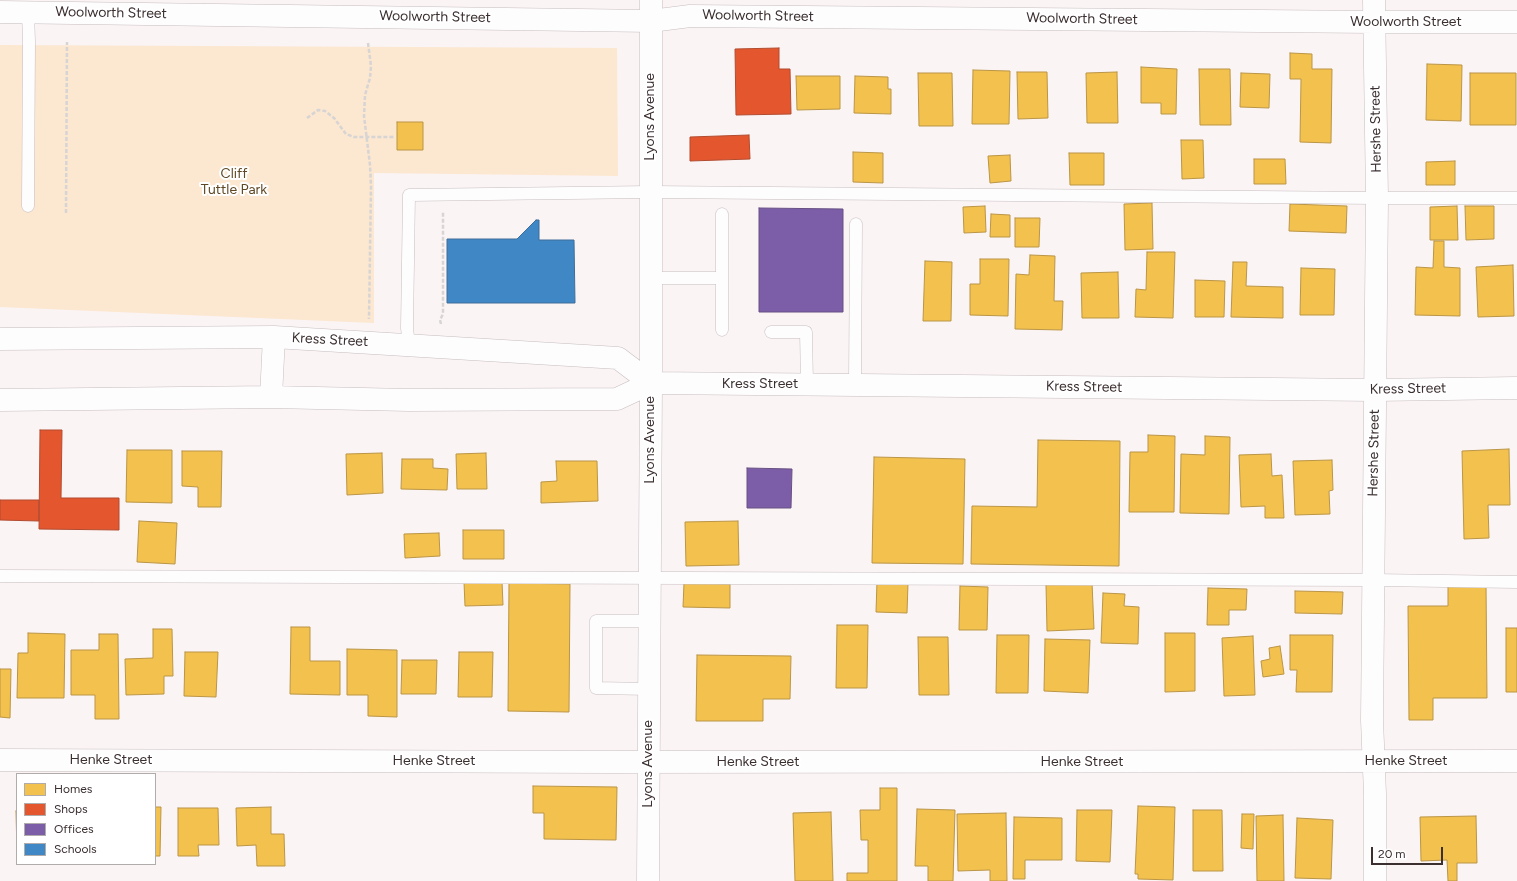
<!DOCTYPE html>
<html>
<head>
<meta charset="utf-8">
<style>
  body { margin:0 }
  #map { position:relative; width:1517px; height:881px; overflow:hidden; background:#fbf4f5; font-family:Figtree,sans-serif }
  canvas { display:block }
  .legend { position:absolute; left:16px; top:773px; width:140px; height:92px; box-sizing:border-box; background:#fff; border:1px solid #b1acac; margin:0; padding:5px 7px; list-style:none; font-size:12px; color:#3b2f30 }
  .legend li { display:flex; align-items:center; gap:8px; height:20px }
  .legend b { width:20px; border:1px solid #b1acac }
  .scale { position:absolute; left:1371px; top:847px; width:72px; height:18px; box-sizing:border-box; border:2px solid #3b2f30; border-top:0; padding-left:5px; font-size:12px; line-height:14px; white-space:nowrap; color:#3b2f30; -webkit-text-stroke:3px #fff; paint-order:stroke }
</style>
</head>
<body>
<div id="map">
<canvas width="1517" height="881"></canvas>
<ul class="legend">
<li><b style="height:11px;background:#f2c14e"></b>Homes</li>
<li><b style="height:11px;background:#e4572e"></b>Shops</li>
<li><b style="height:11px;background:#7b5ea7"></b>Offices</li>
<li><b style="height:11px;background:#3f88c5"></b>Schools</li>
</ul>
<div class="scale">20 m</div>
</div>
<script>
const c = document.querySelector('canvas').getContext('2d');
c.lineJoin = 'round';
function paint(path, color) { c.fillStyle = color; c.fill(path, 'evenodd'); }
const shape = rows => new Path2D(rows.map(r => 'M' + r).join(''));
function trace(path, color, width, dash) { c.strokeStyle = color; c.lineWidth = width; c.lineCap = dash ? 'butt' : 'round'; c.setLineDash(dash || []); c.stroke(path); }
function drawText(font, color, halo, rows, align = 'center') {
  c.font = font + ' Figtree,sans-serif'; c.lineWidth = 4; c.setLineDash([]); c.textBaseline = 'middle'; c.strokeStyle = halo; c.fillStyle = color; for (const [text, x, y, turn = 0] of rows) {
    c.save(); c.translate(x, y); c.rotate((+turn || 0) * Math.PI / 180); c.textAlign = isNaN(turn) ? turn : align; if (halo) c.strokeText(text, 0, 0); c.fillText(text, 0, 0); c.restore();
  }
}
paint(shape([
  [0,45,617,48,618,176,374,173,374,323,0,307]
]), '#fce7d0');
const homes = shape([
  [1290,53,1312,54,1312,69,1332,69,1331,143,1300,142,1301,79,1290,79,1290,53],
  [1427,64,1462,65,1461,121,1426,120,1427,64],
  [1141,67,1177,69,1176,114,1161,114,1161,103,1141,103,1141,67],
  [1199,69,1230,69,1231,125,1200,125,1199,69],
  [973,70,1010,71,1009,124,972,124,973,70],
  [1017,72,1047,72,1048,118,1018,119,1017,72],
  [1117,72,1118,123,1087,123,1086,73,1117,72],
  [918,73,952,73,953,126,919,126,918,73],
  [1241,73,1270,74,1269,108,1240,107,1241,73],
  [1470,73,1516,73,1516,125,1470,125,1470,73],
  [796,76,840,76,840,109,797,110,796,76],
  [855,76,888,77,888,89,891,89,891,114,854,113,855,76],
  [397,122,423,122,423,150,397,150,397,122],
  [1181,140,1203,140,1204,178,1182,179,1181,140],
  [853,152,883,153,883,183,853,182,853,152],
  [1069,153,1104,153,1104,185,1070,185,1069,153],
  [1010,155,1011,181,990,183,988,156,1010,155],
  [1254,159,1285,159,1286,184,1254,184,1254,159],
  [1455,161,1455,185,1426,185,1426,162,1455,161],
  [1152,203,1153,249,1125,250,1124,204,1152,203],
  [1290,204,1347,206,1346,233,1289,231,1290,204],
  [985,206,986,232,964,233,963,207,985,206],
  [1457,206,1458,240,1430,240,1430,207,1457,206],
  [1465,206,1494,206,1494,239,1466,240,1465,206],
  [991,214,1010,215,1010,237,990,237,991,214],
  [1015,218,1040,218,1039,247,1015,247,1015,218],
  [1434,241,1444,241,1444,267,1460,268,1460,316,1415,315,1416,267,1433,268,1434,241],
  [1147,252,1175,252,1173,318,1135,317,1136,289,1146,290,1147,252],
  [1030,255,1055,256,1054,301,1063,301,1062,330,1015,329,1016,274,1029,275,1030,255],
  [980,259,1009,259,1008,316,970,315,970,284,980,284,980,259],
  [925,261,952,262,951,321,923,321,925,261],
  [1233,262,1247,262,1246,286,1283,287,1283,318,1231,317,1233,262],
  [1513,265,1514,316,1478,317,1476,267,1513,265],
  [1301,268,1335,269,1334,315,1300,315,1301,268],
  [1118,272,1119,318,1082,318,1081,273,1118,272],
  [1195,280,1225,281,1224,317,1195,317,1195,280],
  [1148,435,1175,436,1174,512,1129,512,1130,452,1148,452,1148,435],
  [1205,436,1230,437,1229,514,1180,513,1181,454,1205,455,1205,436],
  [1038,440,1120,441,1119,566,971,564,972,506,1037,507,1038,440],
  [1509,449,1510,505,1488,505,1489,538,1464,539,1462,451,1509,449],
  [127,450,172,450,172,503,126,502,127,450],
  [182,451,222,451,221,507,198,507,198,487,182,486,182,451],
  [382,453,383,493,347,495,346,454,382,453],
  [486,453,487,489,457,489,456,454,486,453],
  [1271,454,1272,476,1282,475,1284,518,1265,518,1265,506,1241,507,1239,455,1271,454],
  [874,457,965,459,963,564,872,563,874,457],
  [402,459,433,459,433,468,448,469,447,490,401,489,402,459],
  [1332,460,1333,490,1329,491,1330,514,1295,515,1293,461,1332,460],
  [556,461,597,461,598,501,541,503,541,482,557,481,556,461],
  [139,521,177,523,175,564,137,562,139,521],
  [738,521,739,565,686,566,685,522,738,521],
  [463,530,504,530,504,559,463,559,463,530],
  [439,533,440,556,405,558,404,534,439,533],
  [502,581,503,605,465,606,464,582,502,581],
  [877,582,908,583,907,613,876,612,877,582],
  [1092,582,1094,629,1047,631,1046,584,1092,582],
  [509,583,570,584,569,712,508,711,509,583],
  [684,583,730,584,730,608,683,607,684,583],
  [1448,583,1486,583,1487,698,1433,698,1433,720,1409,720,1408,606,1448,606,1448,583],
  [960,586,988,587,987,630,959,630,960,586],
  [1208,588,1247,589,1246,610,1229,610,1229,625,1207,625,1208,588],
  [1295,591,1343,592,1342,614,1295,613,1295,591],
  [1103,593,1125,594,1124,606,1139,607,1138,644,1101,643,1103,593],
  [837,625,868,625,867,688,836,688,837,625],
  [291,627,310,627,310,661,340,661,340,695,290,694,291,627],
  [1506,628,1517,628,1517,692,1506,692,1506,628],
  [153,629,172,629,173,676,164,676,164,694,126,695,125,659,153,658,153,629],
  [28,633,65,634,64,698,17,698,18,653,28,653,28,633],
  [1165,633,1195,633,1195,691,1165,692,1165,633],
  [99,634,118,634,119,719,95,719,95,695,71,695,71,650,99,650,99,634],
  [997,635,1029,635,1028,693,996,693,997,635],
  [1290,635,1333,635,1332,692,1296,692,1297,670,1290,670,1290,635],
  [1253,636,1255,695,1224,696,1222,638,1253,636],
  [918,637,948,637,949,695,919,695,918,637],
  [1045,639,1090,640,1088,693,1044,691,1045,639],
  [1280,646,1284,674,1263,677,1261,661,1270,659,1269,648,1280,646],
  [347,649,397,650,397,717,368,716,368,695,347,695,347,649],
  [185,652,218,652,216,697,184,696,185,652],
  [459,652,493,652,492,697,458,697,459,652],
  [697,655,791,656,790,699,763,699,763,721,696,721,697,655],
  [402,660,437,660,436,694,401,694,402,660],
  [0,669,11,669,10,718,0,717,0,669],
  [533,786,617,787,616,840,544,839,544,813,533,813,533,786],
  [880,788,897,788,897,881,847,881,847,873,868,873,868,840,861,840,860,810,880,810,880,788],
  [1138,806,1175,807,1173,880,1138,879,1138,874,1135,874,1138,806],
  [155,807,161,807,160,856,155,856,155,807],
  [271,807,271,834,284,834,285,866,257,866,256,845,237,846,236,808,271,807],
  [178,808,218,808,219,845,198,845,199,856,178,856,178,808],
  [917,809,955,810,953,881,928,881,928,866,915,866,917,809],
  [1077,810,1112,810,1110,862,1076,861,1077,810],
  [1193,810,1222,810,1223,871,1193,871,1193,810],
  [16,811,17,811,17,854,16,811],
  [831,812,833,881,795,881,793,813,831,812],
  [1006,813,1007,881,990,881,990,870,958,871,957,814,1006,813],
  [1242,814,1254,814,1253,849,1241,848,1242,814],
  [1283,815,1284,881,1257,881,1256,816,1283,815],
  [1476,816,1477,863,1457,863,1457,881,1448,881,1447,860,1421,861,1420,817,1476,816],
  [1014,817,1062,818,1062,860,1025,860,1025,879,1013,879,1014,817],
  [1297,818,1333,820,1331,879,1295,878,1297,818]
]);
paint(homes, '#f2c14e');
trace(homes, '#bb9545', 1);
const shops = shape([
  [779,48,779,69,790,69,791,114,736,115,735,49,779,48],
  [749,135,750,159,690,161,690,137,749,135],
  [40,430,62,430,61,498,119,498,119,530,39,529,40,430],
  [0,500,39,500,39,521,0,520,0,500]
]);
paint(shops, '#e4572e');
trace(shops, '#b14b2f', 1);
const offices = shape([
  [759,208,843,209,843,312,759,312,759,208],
  [747,468,792,469,791,508,747,508,747,468]
]);
paint(offices, '#7b5ea7');
trace(offices, '#685083', 1);
const schools = shape([
  [536,220,539,220,539,240,574,240,575,303,447,303,447,239,517,239,536,220]
]);
paint(schools, '#3f88c5');
trace(schools, '#3e6d98', 1);
const lane = shape([
  [28,12,29,42,28,206],
  [650,278,722,278],
  [722,330,722,214],
  [771,332,806,332,807,384],
  [409,345,407,328,409,195,650,192,1377,198,1517,198],
  [855,385,856,224],
  [0,576,1373,580,1517,582],
  [649,621,596,621,596,688,649,689]
]);
const street = shape([
  [1374,0,1377,198,1372,720,1375,794,1375,881],
  [0,12,651,21,690,16,1374,22,1517,22],
  [0,760,610,762,1517,761]
]);
const secondary = shape([
  [0,339,274,337,618,358,651,383],
  [271,397,274,337],
  [0,400,271,397,409,400,617,399,651,383,1375,390,1517,388],
  [648,881,651,383,651,0]
]);
trace(lane, '#c6bdbe', 13);
trace(street, '#c6bdbe', 23);
trace(secondary, '#c6bdbe', 23);
trace(shape([
  [368,43,371,66,370,78,365,95,364,116,370,165,371,186,369,319],
  [307,118,318,110,325,111,334,118,346,134,354,137,395,137],
  [66,213,67,42],
  [441,324,440,320,443,314,443,212]
]), '#d7d4d4', 2.5, [4, 2]);
trace(lane, '#fefdfe', 12);
trace(street, '#fefdfe', 22);
trace(secondary, '#fefdfe', 22);
drawText('14px', '#3b2f30', '#fff', [
  ["Woolworth Street",111,13,1],
  ["Woolworth Street",758,16,1],
  ["Woolworth Street",435,17,1],
  ["Woolworth Street",1082,19,1],
  ["Woolworth Street",1406,22],
  ["Lyons Avenue",650,117,-90],
  ["Hershe Street",1376,129,-91],
  ["Kress Street",330,340,3],
  ["Kress Street",760,384],
  ["Kress Street",1084,387,1],
  ["Kress Street",1408,389,-1],
  ["Lyons Avenue",650,440,-90],
  ["Hershe Street",1374,453,-89],
  ["Henke Street",111,760],
  ["Henke Street",434,761],
  ["Henke Street",1406,761],
  ["Henke Street",758,762],
  ["Henke Street",1082,762],
  ["Lyons Avenue",648,764,-90]
]);
drawText('14px', '#5f4824', '#fff', [
  ["Cliff",234,174],
  ["Tuttle Park",234,190]
]);
</script>
</body>
</html>
